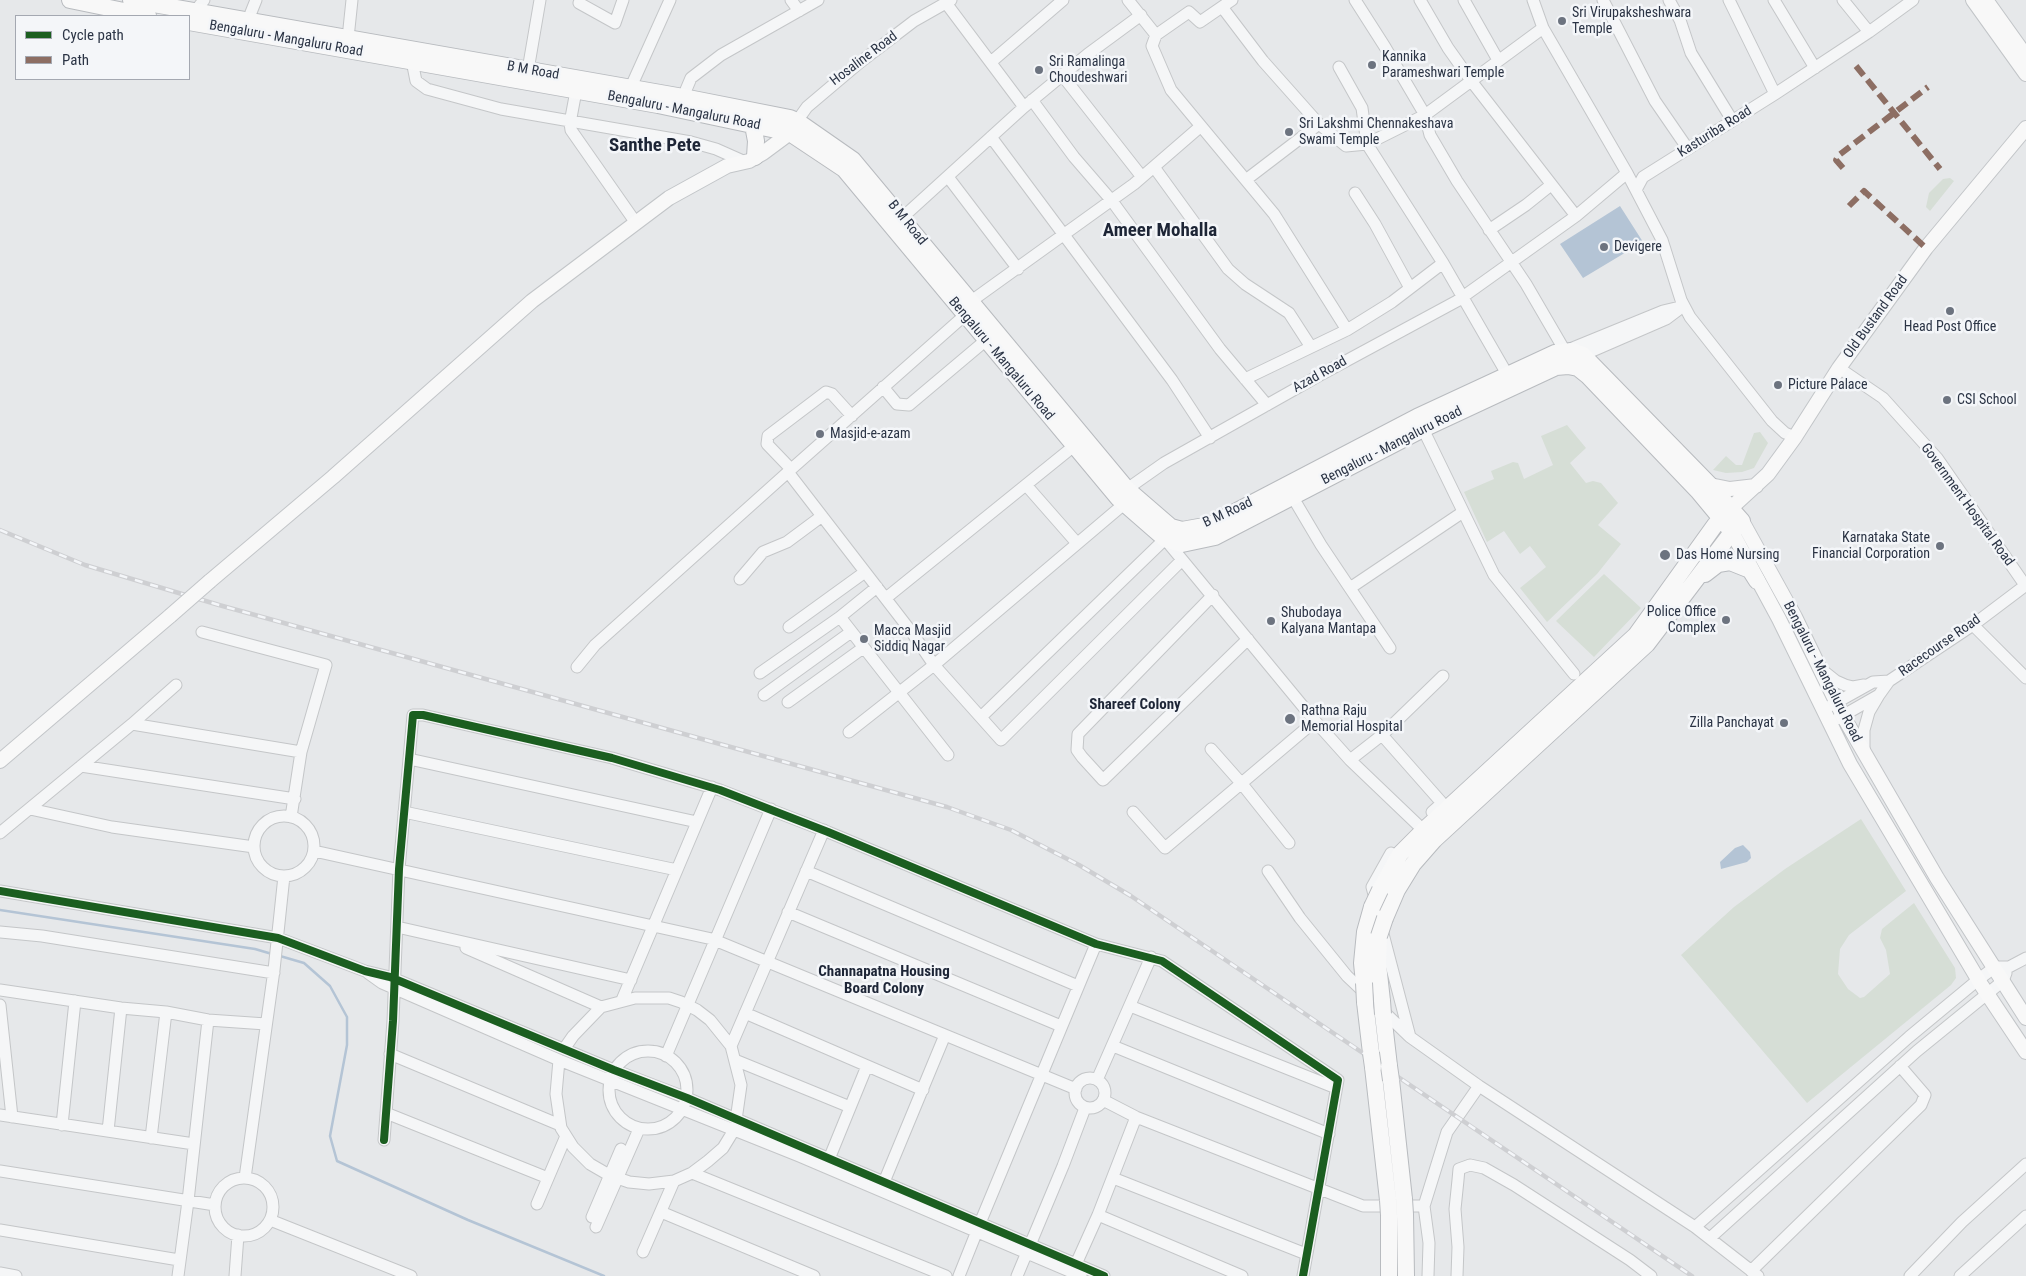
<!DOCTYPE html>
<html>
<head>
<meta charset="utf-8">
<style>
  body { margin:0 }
  #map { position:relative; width:2026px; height:1276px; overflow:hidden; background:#e6e8ea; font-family:"Roboto Condensed",sans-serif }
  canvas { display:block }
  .legend { position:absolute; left:15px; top:15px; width:175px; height:65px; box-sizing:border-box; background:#f4f6f9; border:1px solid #a4a8b1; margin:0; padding:6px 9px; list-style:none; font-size:15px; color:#2b3445 }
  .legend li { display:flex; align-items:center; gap:10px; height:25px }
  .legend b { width:25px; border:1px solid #a4a8b1 }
</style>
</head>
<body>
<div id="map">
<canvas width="2026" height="1276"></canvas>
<ul class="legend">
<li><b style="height:6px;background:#1b5e20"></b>Cycle path</li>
<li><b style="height:6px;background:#8d6e63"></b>Path</li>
</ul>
</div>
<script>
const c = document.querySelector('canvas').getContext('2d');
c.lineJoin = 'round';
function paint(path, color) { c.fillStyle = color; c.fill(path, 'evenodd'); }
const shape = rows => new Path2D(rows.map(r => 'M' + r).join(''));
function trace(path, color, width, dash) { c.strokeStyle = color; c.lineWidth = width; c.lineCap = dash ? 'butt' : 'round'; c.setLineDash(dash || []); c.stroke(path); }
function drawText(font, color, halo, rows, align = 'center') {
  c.font = font + ' "Roboto Condensed",sans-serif'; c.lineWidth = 5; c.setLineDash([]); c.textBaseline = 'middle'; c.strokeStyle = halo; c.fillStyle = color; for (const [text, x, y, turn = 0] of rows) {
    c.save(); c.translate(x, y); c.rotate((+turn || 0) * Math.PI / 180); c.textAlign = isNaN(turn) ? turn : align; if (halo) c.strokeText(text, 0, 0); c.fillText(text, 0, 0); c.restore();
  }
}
paint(shape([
  [1950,178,1954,181,1930,211,1926,207,1929,193,1943,179],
  [1567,425,1586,448,1570,463,1586,483,1593,481,1601,483,1618,503,1598,525,1621,544,1597,574,1547,622,1520,588,1546,567,1530,546,1520,554,1504,531,1487,542,1464,492,1494,479,1491,471,1513,462,1518,463,1524,479,1553,465,1541,436],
  [1760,432,1768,443,1754,468,1742,472,1726,473,1713,470,1726,456,1736,465,1742,465,1754,433],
  [1604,574,1641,608,1594,657,1556,621],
  [1861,819,1906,891,1849,935,1840,949,1838,974,1848,989,1860,998,1864,997,1890,974,1886,950,1880,938,1882,929,1914,903,1955,968,1956,978,1951,985,1807,1103,1681,955,1734,907,1785,869]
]), '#d6ded6');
paint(shape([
  [1620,206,1643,242,1583,278,1560,244],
  [1743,845,1750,852,1751,858,1747,862,1721,869,1720,862,1735,848]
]), '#b4c4d5');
trace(shape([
  [0,910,255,949,272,954],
  [280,956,304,963,330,986,347,1017,347,1045,330,1136,337,1161,468,1220,604,1276]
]), '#b4c4d5', 2.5);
const minor = shape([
  [791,0,799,11],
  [1128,0,1156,35,1189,12,1200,22,1232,0],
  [1355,0,1385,47,1425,115,1430,135,1457,181,1526,284,1565,351,1663,311,1684,306],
  [1420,0,1448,48,1472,82,1576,216],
  [1464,0,1498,60],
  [1533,0,1543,28,1627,173,1662,240,1681,300,1690,317,1772,421,1785,433,1795,437],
  [1603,0,1655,101,1688,149],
  [1669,0,1680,20,1691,53,1732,120],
  [1729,0,1775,94],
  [1774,0,1815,68],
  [1843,0,1869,32],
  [579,3,615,23,623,0],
  [946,3,1024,107],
  [1222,7,1263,61,1319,124,1346,146,1367,144,1425,115,1543,28],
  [196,10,204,0],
  [248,20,256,0],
  [1156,35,1152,46,1171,90,1274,214,1347,330,1392,302,1443,263,1507,374],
  [348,38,352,0],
  [412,61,416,81,427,89,501,109,691,142,716,149,743,161],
  [991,62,1063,0],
  [1339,67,1362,108,1367,144,1443,263],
  [528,70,540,0],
  [1062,75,1142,177],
  [630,89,670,0],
  [576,91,570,123,571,130,636,223],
  [683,97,691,78,721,55,818,0],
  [1032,100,1074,157,1112,201,1220,349,1267,405],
  [797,121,807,107,859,63,914,21,951,0],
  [991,137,1172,380,1210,438],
  [1154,167,1228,269,1245,284,1289,313,1311,347],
  [948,177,1018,269],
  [1247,179,1319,124],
  [1636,190,1643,177,1775,94,1869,32,1913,0],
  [1355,193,1375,224,1410,288],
  [903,217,1024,107,1088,54,1141,15],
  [1489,230,1526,205,1551,185],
  [970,302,1134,184,1201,126],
  [964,316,788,472,913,634,934,665,1001,740,1182,560],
  [1583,355,1666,319,1678,310],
  [1839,368,1883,398,1937,458,2025,585],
  [1245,379,1347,330],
  [883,387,897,404,909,405,985,341],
  [1423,429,1494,575,1574,674],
  [791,469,767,444,768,436,826,392,832,394,852,416],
  [1026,485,1076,542],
  [1127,489,1164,463,1320,375,1457,301,1576,216,1627,173],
  [1292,496,1321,545,1390,648],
  [740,579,763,552,787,542,822,516],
  [1350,588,1463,512],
  [1213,595,1078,734,1077,750,1082,757,1103,780,1248,639],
  [886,598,1074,446],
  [840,617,948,755],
  [1973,625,2026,678],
  [789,627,865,572],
  [202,632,326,665,301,752,291,817],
  [577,667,595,645,788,472],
  [1821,669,1836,681,1845,685,1853,687,1864,685],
  [760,673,840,617,877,587],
  [764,695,851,632],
  [788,702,863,648],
  [1830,706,1873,682,1889,681,1973,625,2026,585],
  [981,717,1165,539,1315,721,1350,760,1418,825],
  [1837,719,1879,695,1889,681],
  [132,724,176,685],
  [849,732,934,665,1124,504],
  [1382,735,1442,803,1432,812],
  [1211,749,1242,784,1289,843],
  [1864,752,1864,730,1869,712,1879,695],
  [409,759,697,822],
  [1350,760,1382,735,1443,676],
  [81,766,295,799],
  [30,809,112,827,254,847],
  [404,812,677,870],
  [1133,812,1165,848,1315,721],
  '254 846a30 30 0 1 1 60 0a30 30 0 1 1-60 0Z',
  [0,833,132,724,301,752],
  [314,851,712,939,1076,1089],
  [806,871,1078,986],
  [1268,871,1300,918,1347,976,1366,994],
  [0,891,278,938,365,971,390,977,614,1070,687,1098,1104,1276],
  [1376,902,1372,887,1391,853],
  [788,912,1061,1026],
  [397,927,631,980],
  [0,932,42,936,274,973],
  [1383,934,1410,1037,1479,1086,1695,1227,1758,1276],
  [466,948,601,1007],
  [368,973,382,983,559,1060,799,1156,1081,1276],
  [0,990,121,1008,166,1012,208,1020,266,1024],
  [622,1000,712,787],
  [0,1005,12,1117],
  [1130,1006,1336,1088],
  [1381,1009,1409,1036],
  [745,1013,923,1090],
  [731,1046,824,830],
  [1113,1046,1329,1134],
  [564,1049,573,1036,601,1007,635,998,669,998,681,1002,697,1010,710,1020,731,1046,741,1085,736,1120],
  '609 1090a39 39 0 1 1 78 0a39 39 0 1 1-78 0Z',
  [390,1054,560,1125],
  [666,1056,771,809],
  [559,1060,556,1094,561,1128,573,1147,590,1164,609,1175,629,1182,649,1184,674,1181,692,1173,708,1161,723,1148,734,1130],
  [735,1060,850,1107],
  '1075 1093a15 15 0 1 1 30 0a15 15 0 1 1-30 0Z',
  [1097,1080,1151,957],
  [1103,1100,1136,1117,1363,1206,1424,1206],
  [386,1113,548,1178],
  [0,1115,194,1144],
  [62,1125,75,1001],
  [108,1131,121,1008],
  [151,1138,166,1012],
  [384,1140,393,1021,399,869,413,715,423,715,612,758,720,790,828,832,1096,944,1162,961,1338,1080,1303,1276],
  [827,1164,867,1066],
  [0,1171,215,1205],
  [692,1173,946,1276],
  [245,1178,274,970,284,876],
  [1113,1178,1306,1254],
  '215 1207a29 29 0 1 1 58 0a29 29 0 1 1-58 0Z',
  [884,1182,945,1035],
  [537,1204,566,1136],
  [661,1212,814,1276],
  [1098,1215,1242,1276],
  [592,1217,621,1149],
  [270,1220,411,1276],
  [980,1223,1096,944],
  [596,1227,639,1129],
  [1695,1227,1909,1037,1979,979,1995,967,2009,967,2026,958],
  [0,1230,179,1260],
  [1710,1238,1917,1051,2003,981,2006,973],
  [643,1252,674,1181],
  [1076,1264,1098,1215,1136,1117],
  [1751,1271,1921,1105,1925,1095,1900,1066],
  [0,1273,16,1276],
  [178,1276,188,1201,208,1020],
  [235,1276,238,1235],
  [959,1276,977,1231],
  [1017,1276,1063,1166,1085,1108],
  [1428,1276,1429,1243,1424,1206,1447,1132,1479,1086],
  [1457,1276,1458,1247,1455,1209,1458,1180,1459,1169,1470,1165,1484,1168,1514,1185,1630,1260,1651,1276],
  [1910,1276,1962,1222,2026,1164],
  [1960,1276,2026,1216]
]);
const major = shape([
  [1973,0,2026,74],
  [1986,0,2026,56],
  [1710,485,1730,489,1756,486],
  [1731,508,1768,474,1795,437,1839,368,1926,248,2026,128],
  [1742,521,1795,617,1843,716,1937,878,2026,1018],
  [1732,532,1779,619,1850,764,1982,986,2026,1052],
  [210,581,333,477,532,301,669,198,727,166,749,161,763,153,790,133,793,127],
  [0,761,170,616]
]);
const highway = shape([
  [70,0,148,16],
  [131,0,683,97,790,118,797,121,853,160,1127,489,1171,527,1182,530,1210,525,1417,417,1555,353,1572,351,1583,355,1710,485,1742,521,1732,532,1647,644,1434,840,1413,864,1397,890,1385,918],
  [189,22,658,105,790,133,844,169,1118,498,1165,539,1182,544,1215,537,1423,429,1556,367,1568,366,1578,368,1588,376,1698,491,1732,532],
  [753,125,756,141,755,157],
  [1705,574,1718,564,1730,562,1750,570,1757,581],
  [1380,890,1400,854,1424,830,1636,635,1715,525,1727,511],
  [1379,936,1378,964,1382,1001],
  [1364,983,1362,963,1365,932,1372,907],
  [1365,1002,1371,1053],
  [1383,1014,1389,1066],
  [1373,1067,1388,1200],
  [1391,1080,1404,1199],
  [1405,1214,1406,1276],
  [1389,1215,1389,1276]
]);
trace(minor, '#c4c6c8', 13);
trace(major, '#c2c5c8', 16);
trace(highway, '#b8bbbf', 18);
trace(minor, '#f5f6f7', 11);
trace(major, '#f8f8f8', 14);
trace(highway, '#f8f8f8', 16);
const rail = shape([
  [0,530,85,565,219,605,947,807,1011,830,1079,865,1131,896,1692,1276]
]);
trace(rail, '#cecfd2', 4.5);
trace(rail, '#f4f6f9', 2.5, [8]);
const majorBridge = shape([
  [170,616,210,581]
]);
const highwayBridge = shape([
  [1372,907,1380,890],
  [1379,936,1385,918],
  [1364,983,1365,1002],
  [1382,1001,1383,1014],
  [1371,1053,1373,1067],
  [1389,1066,1391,1080],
  [1404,1199,1405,1214],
  [1388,1200,1389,1215]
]);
trace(majorBridge, '#c2c5c8', 16, []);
trace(highwayBridge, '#b8bbbf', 18, []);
trace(majorBridge, '#f8f8f8', 14);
trace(highwayBridge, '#f8f8f8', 16);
trace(shape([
  [1856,66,1940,169],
  [1843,168,1836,160,1839,155,1928,87],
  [1849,206,1864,191,1926,248]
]), '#8d6e63', 6, [12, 6]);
trace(shape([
  [0,891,278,938,365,971,390,977,614,1070,687,1098,1104,1276],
  [384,1140,393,1021,399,869,413,715,423,715,612,758,720,790,828,832,1096,944,1162,961,1338,1080,1303,1276]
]), '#1b5e20', 8);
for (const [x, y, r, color] of [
  [1562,21,5,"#6c737f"],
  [1372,65,5,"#6c737f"],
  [1039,70,5,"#6c737f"],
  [1289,132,5,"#6c737f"],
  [1604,247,5,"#6c737f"],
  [1950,311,5,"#6c737f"],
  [1778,385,5,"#6c737f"],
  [1947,400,5,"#6c737f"],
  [820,434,5,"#6c737f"],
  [1940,546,5,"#6c737f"],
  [1665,555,6,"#6c737f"],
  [1726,620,5,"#6c737f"],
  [1271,621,5,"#6c737f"],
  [864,639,5,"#6c737f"],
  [1290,719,6,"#6c737f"],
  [1784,723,5,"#6c737f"]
]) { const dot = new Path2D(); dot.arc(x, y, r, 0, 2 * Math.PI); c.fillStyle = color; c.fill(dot); trace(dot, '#f4f6f9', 2); }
drawText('14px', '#2b3445', '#f4f6f9', [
  ["Sri Virupaksheshwara",1572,13],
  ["Temple",1572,29],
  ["Kannika",1382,57],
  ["Parameshwari Temple",1382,73],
  ["Sri Ramalinga",1049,62],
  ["Choudeshwari",1049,78],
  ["Sri Lakshmi Chennakeshava",1299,124],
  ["Swami Temple",1299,140],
  ["Devigere",1614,247],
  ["Head Post Office",1950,327,"center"],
  ["Picture Palace",1788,385],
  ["CSI School",1957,400],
  ["Masjid-e-azam",830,434],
  ["Karnataka State",1930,538,"right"],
  ["Financial Corporation",1930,554,"right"],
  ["Das Home Nursing",1676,555],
  ["Police Office",1716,612,"right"],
  ["Complex",1716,628,"right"],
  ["Shubodaya",1281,613],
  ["Kalyana Mantapa",1281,629],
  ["Macca Masjid",874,631],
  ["Siddiq Nagar",874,647],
  ["Rathna Raju",1301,711],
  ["Memorial Hospital",1301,727],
  ["Zilla Panchayat",1774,723,"right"]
], 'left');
drawText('14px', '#2b3445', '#f4f6f9', [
  ["Bengaluru - Mangaluru Road",286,39,10],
  ["Hosaline Road",864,59,-37],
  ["B M Road",533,71,10],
  ["Bengaluru - Mangaluru Road",684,111,11],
  ["Kasturiba Road",1715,132,-32],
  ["B M Road",907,223,51],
  ["Old Bustand Road",1876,317,-54],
  ["Bengaluru - Mangaluru Road",1001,359,50],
  ["Azad Road",1320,375,-29],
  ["Bengaluru - Mangaluru Road",1392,446,-27],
  ["Government Hospital Road",1967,505,54],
  ["B M Road",1228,513,-25],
  ["Racecourse Road",1940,646,-35],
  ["Bengaluru - Mangaluru Road",1822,672,63]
]);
drawText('bold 15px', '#1d2536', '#f4f6f9', [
  ["Shareef Colony",1135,705],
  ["Channapatna Housing",884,972],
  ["Board Colony",884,989]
]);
drawText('bold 19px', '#1d2536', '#f4f6f9', [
  ["Santhe Pete",655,146],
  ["Ameer Mohalla",1160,231]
]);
</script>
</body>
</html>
